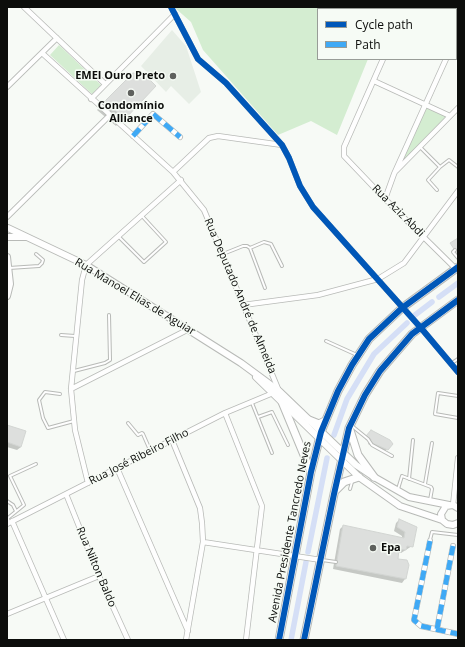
<!DOCTYPE html>
<html>
<head>
<meta charset="utf-8">
<style>
  body { margin:0 }
  #map { position:relative; width:465px; height:647px; overflow:hidden; background:#f7faf6; font-family:"Open Sans",sans-serif }
  canvas { display:block }
  .frame { position:absolute; inset:0; border:8px solid #0c0d0b; pointer-events:none }
  .legend { position:absolute; left:317px; top:8px; width:140px; height:52px; box-sizing:border-box; background:#f6fbf5; border:1px solid #989c97; margin:0; padding:5px 7px; list-style:none; font-size:12px; color:#0c0d0b }
  .legend li { display:flex; align-items:center; gap:8px; height:20px }
  .legend b { width:20px; border:1px solid #989c97 }
</style>
</head>
<body>
<div id="map">
<canvas width="465" height="647"></canvas>
<div class="frame"></div>
<ul class="legend">
<li><b style="height:5px;background:#0057b8"></b>Cycle path</li>
<li><b style="height:5px;background:#3fa9f5"></b>Path</li>
</ul>
</div>
<script>
const c = document.querySelector('canvas').getContext('2d');
c.lineJoin = 'round';
function paint(path, color) { c.fillStyle = color; c.fill(path, 'evenodd'); }
const shape = rows => new Path2D(rows.map(r => 'M' + r).join(''));
function trace(path, color, width, dash) { c.strokeStyle = color; c.lineWidth = width; c.lineCap = dash ? 'butt' : 'round'; c.setLineDash(dash || []); c.stroke(path); }
function drawText(font, color, halo, rows, align = 'center') {
  c.font = font + ' "Open Sans",sans-serif'; c.lineWidth = 3; c.setLineDash([]); c.textBaseline = 'middle'; c.strokeStyle = halo; c.fillStyle = color; for (const [text, x, y, turn = 0] of rows) {
    c.save(); c.translate(x, y); c.rotate((+turn || 0) * Math.PI / 180); c.textAlign = isNaN(turn) ? turn : align; if (halo) c.strokeText(text, 0, 0); c.fillText(text, 0, 0); c.restore();
  }
}
paint(shape([
  [172,30,186,46,201,92,189,104,171,86,166,92,141,66]
]), '#e7eee6');
paint(shape([
  [174,7,392,7,391,9,318,9,318,59,368,59,337,135,311,121,278,135,203,50,191,22],
  [59,45,101,85,92,94,50,55],
  [425,105,450,116,394,174]
]), '#d4edd1');
paint(shape([
  [133,74,124,118,116,126,97,110],
  [7,426,21,447,17,450,7,447],
  [368,434,392,444,384,452,368,444,369,442,365,439],
  [399,520,416,527,412,546,401,553,398,553,396,559,408,565,405,579,402,583,333,569,340,529,343,526,402,539,402,536,394,531,396,523]
]), '#0003');
trace(shape([
  [439,297,458,283],
  [415,315,432,302],
  [334,435,347,399,374,354,407,323],
  [308,552,327,458],
  [291,640,306,562]
]), '#d5dff6', 5.5);
const building = shape([
  [133,73,146,76,156,86,125,119,105,101,133,73],
  [458,238,458,255,450,243,458,238],
  [7,425,26,431,21,447,7,442,7,425],
  [371,430,390,440,393,444,388,450,370,442,371,439,366,436,371,430],
  [399,519,417,527,413,547,407,546,406,550,399,549,398,559,407,560,409,565,406,579,336,566,343,525,404,538,405,532,397,527,399,519]
]);
paint(building, '#dddfdd');
trace(building, '#d2d5d2', 1);
const lane = shape([
  [421,148,440,167,428,180,437,190],
  [440,167,449,160,458,167],
  [119,237,144,262,166,242,142,216],
  [250,248,264,242,271,244,282,266],
  [455,250,453,252,458,258],
  [223,254,243,246,247,246,250,248,265,288],
  [9,268,39,266,42,263,43,260,36,254],
  [61,335,75,336],
  [326,341,357,355],
  [452,363,458,359],
  [74,371,105,363,110,360,109,315],
  [60,394,45,392,39,400,43,418,48,428,74,421],
  [458,396,438,393,435,414,458,418],
  [252,403,272,453],
  [258,417,272,412,288,445],
  [128,423,138,435,142,433,143,434,150,450],
  [352,426,368,439,372,445,392,456],
  [409,479,413,440],
  [425,484,432,443],
  [350,489,352,482],
  [398,489,402,476,431,487,432,489,430,500],
  [7,501,13,505,16,511],
  [9,522,8,518,24,505,10,476,36,464],
  [430,540,432,532,458,535],
  [322,560,336,562]
]);
const street = shape([
  [24,7,105,84],
  [171,7,198,59,226,83,282,145,289,158,300,186,313,207,421,328,458,372],
  [406,9,407,7],
  [456,37,458,33],
  [42,53,173,172,204,210,279,391],
  [383,59,344,147,344,156,385,199,455,268],
  [374,81,450,116],
  [7,87,57,38],
  [91,99,175,14],
  [133,136,153,114,180,137],
  [396,171,458,108],
  [173,172,209,138,218,136,282,145],
  [385,199,394,174,446,59],
  [7,217,110,115],
  [243,305,318,295,378,279,404,263,458,191],
  [71,389,189,329],
  [225,413,262,506,246,640],
  [172,440,200,508,202,523,203,542,186,640],
  [117,468,188,631],
  [88,483,75,430,71,389,82,280,86,265,181,180],
  [66,494,99,576,128,640],
  [453,505,458,458],
  [12,521,64,640],
  [7,524,225,413,273,393],
  [430,541,414,620,421,626,458,634],
  [203,542,321,560],
  [7,614,99,576],
  [437,629,453,546]
]);
const secondary = shape([
  [8,228,86,265,241,363,279,391,356,465,374,477,409,497,449,505],
  [7,237,25,237],
  [7,257,10,284,7,296],
  [256,377,359,477,400,506,442,520],
  [458,508,453,505,446,506,441,514,442,520,447,524,453,525,458,523]
]);
const primary = shape([
  [282,402,311,472],
  [309,420,319,424,325,421],
  [350,430,358,455,374,477],
  [336,490,344,482,359,477],
  [279,640,311,472,321,432,338,391,352,365,369,339,402,308,458,267],
  [304,640,334,494,349,428,365,395,380,371,412,334,458,300]
]);
trace(lane, '#b8bab7', 4);
trace(street, '#b8bab7', 6);
trace(secondary, '#b8bab7', 8);
trace(primary, '#b8bab7', 9);
trace(lane, '#fefefe', 2);
trace(street, '#fefefe', 4.5);
trace(secondary, '#fefefe', 6);
trace(primary, '#fefefe', 7);
trace(shape([
  [133,136,153,114,180,137],
  [430,541,414,620,421,626,458,634],
  [437,629,453,546]
]), '#3fa9f5', 5, [10, 5]);
trace(shape([
  [171,7,198,59,226,83,282,145,289,158,300,186,313,207,421,328,458,372],
  [279,640,311,472,321,432,338,391,352,365,369,339,402,308,458,267],
  [304,640,334,494,349,428,365,395,380,371,412,334,458,300]
]), '#0057b8', 6);
for (const [x, y, r, color] of [
  [173,76,4,"#5e605d"],
  [131,93,4,"#5e605d"],
  [373,548,4,"#5e605d"]
]) { const dot = new Path2D(); dot.arc(x, y, r, 0, 2 * Math.PI); c.fillStyle = color; c.fill(dot); trace(dot, '#f6fbf5', 1.5); }
drawText('bold 11px', '#0c0d0b', '#f6fbf5', [
  ["EMEI Ouro Preto",165,76],
  ["Condomínio",131,106,"center"],
  ["Alliance",131,119,"center"],
  ["Epa",381,548,"left"]
], 'right');
drawText('11px', '#0c0d0b', '#f6fbf5', [
  ["Rua Aziz Abdi",398,211,45],
  ["Rua Deputado André de Almeida",240,296,67],
  ["Rua Manoel Elias de Aguiar",135,297,31],
  ["Rua José Ribeiro Filho",139,457,-27],
  ["Avenida Presidente Tancredo Neves",290,532,-79],
  ["Rua Nilton Baldo",96,567,67]
]);
</script>
</body>
</html>
